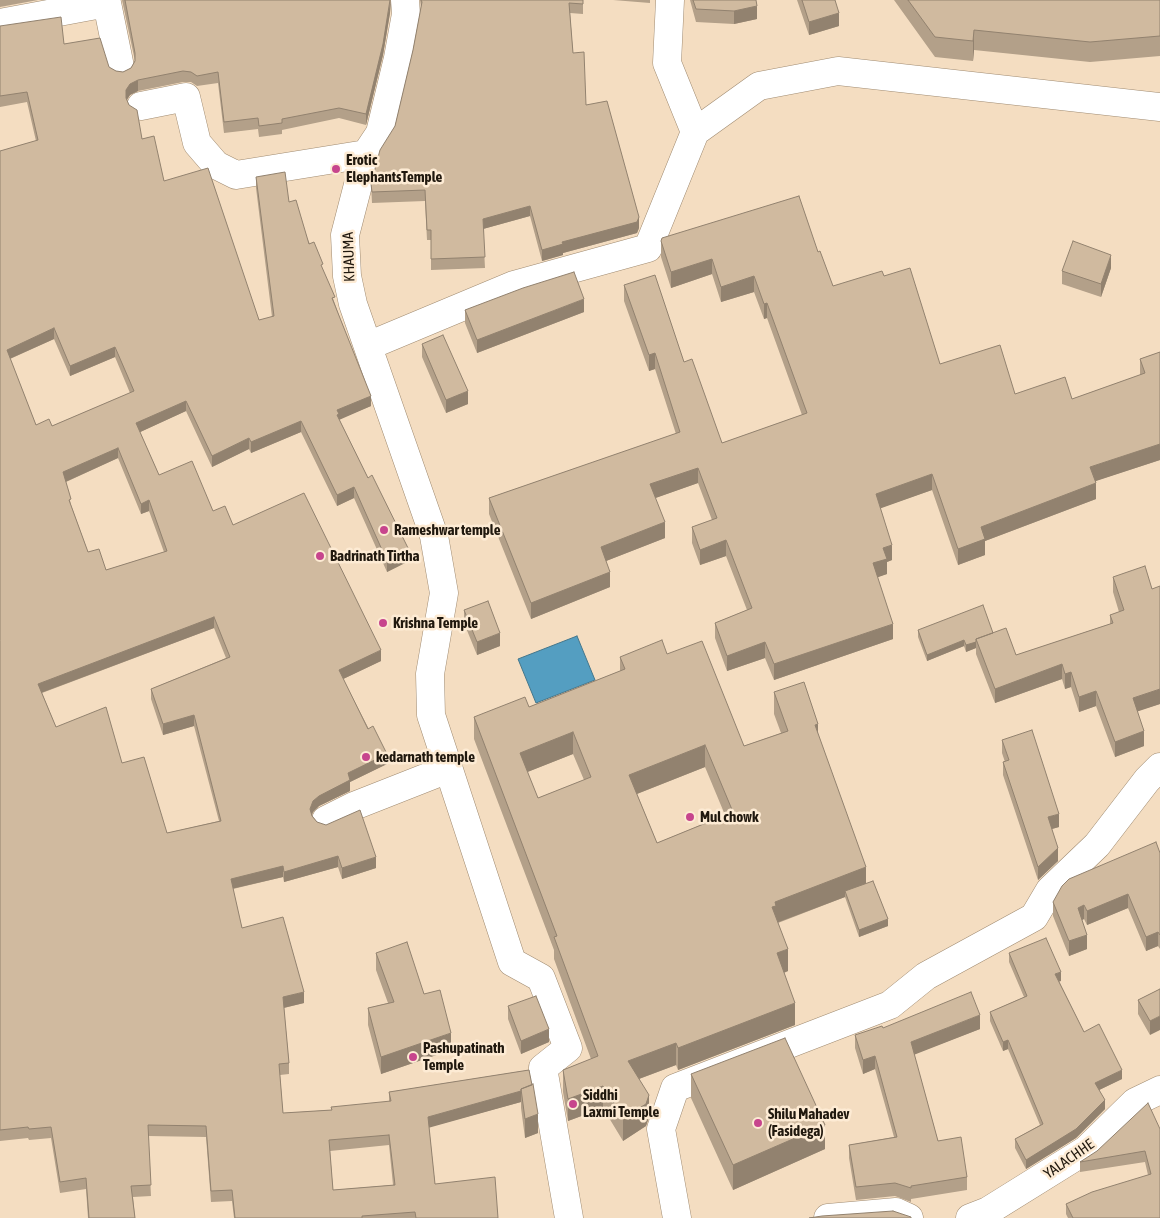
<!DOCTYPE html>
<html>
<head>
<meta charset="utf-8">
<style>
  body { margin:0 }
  canvas { display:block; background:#f4ddc1 }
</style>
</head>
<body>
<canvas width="1160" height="1218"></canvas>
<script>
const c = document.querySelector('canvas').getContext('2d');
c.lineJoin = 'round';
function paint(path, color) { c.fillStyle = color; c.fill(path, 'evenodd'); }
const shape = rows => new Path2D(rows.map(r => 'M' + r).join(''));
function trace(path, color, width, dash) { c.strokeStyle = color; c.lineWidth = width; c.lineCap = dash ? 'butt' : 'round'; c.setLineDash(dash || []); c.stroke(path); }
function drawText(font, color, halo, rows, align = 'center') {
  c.font = font + ' "Asap Condensed",sans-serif'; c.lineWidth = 5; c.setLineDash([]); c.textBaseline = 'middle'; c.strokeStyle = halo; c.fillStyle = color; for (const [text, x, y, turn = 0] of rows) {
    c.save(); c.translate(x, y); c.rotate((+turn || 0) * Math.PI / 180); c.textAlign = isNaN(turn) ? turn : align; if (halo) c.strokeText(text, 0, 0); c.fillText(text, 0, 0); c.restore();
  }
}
const water = shape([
  [577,636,595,680,536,703,518,659,577,636]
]);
paint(water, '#549ec1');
trace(water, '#44768b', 1);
const minor = shape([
  [405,0,406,14,398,58,380,133,366,154,345,235,347,276,353,304,434,536,444,593,430,674,431,715,512,962,541,978,568,1048,543,1068,569,1218],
  [670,0,667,63,695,132],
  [0,23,107,3,120,67],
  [141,106,186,97,197,143,216,165,236,175,366,154],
  [368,346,514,285,648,248,695,132,759,86,838,71,1160,107],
  [326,820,354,806,448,769],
  [677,1218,661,1129,675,1088,890,1005,926,976,1034,917,1050,890,1097,845,1147,780,1160,767],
  [970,1218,988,1211,1086,1150,1135,1102,1160,1090]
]);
const major = shape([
  [828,1218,896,1212,909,1218]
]);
trace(minor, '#a08b71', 29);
trace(major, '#a08b71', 29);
trace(minor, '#fff', 28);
trace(major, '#fff', 28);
paint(shape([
  [0,0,38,0,0,7],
  [122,0,391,0,390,13,383,55,366,125,339,118,282,130,282,134,259,137,258,129,224,133,218,83,197,86,191,82,183,82,138,91,130,95,127,100,142,139,164,181,259,320,272,317,256,188,256,177,289,202,323,270,371,406,339,419,409,561,387,572,354,498,337,506,301,432,251,453,249,449,212,467,186,411,140,432,159,475,233,525,381,661,343,679,387,764,350,782,350,791,319,806,313,812,312,815,317,822,376,868,342,879,338,867,284,882,283,877,233,889,242,928,304,1003,284,1008,289,1063,289,1074,280,1075,283,1113,331,1110,389,1102,389,1092,529,1070,538,1133,525,1138,521,1108,521,1102,429,1127,435,1184,498,1218,234,1218,232,1201,211,1202,206,1137,148,1136,151,1196,133,1197,135,1218,88,1218,86,1189,60,1193,51,1138,29,1140,28,1138,0,1141,0,151,36,141,27,102,0,107,0,26,64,44,116,71,123,72,131,68,135,61],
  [54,339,70,376,115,357,130,393,52,426,36,425,10,359],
  [118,458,141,514,149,511,164,552,106,570,88,552,71,505,66,482],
  [214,628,226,658,151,689,151,699,163,735,194,726,219,821,167,833,122,763,56,727,42,693],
  [389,1145,393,1185,333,1190,330,1151],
  [420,0,583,0,583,14,570,13,573,53,586,105,639,228,637,233,563,253,563,255,542,261,530,216,483,229,485,268,431,270,431,240,427,240,425,201,372,203,371,184,395,126,413,50,421,7],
  [613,0,650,0,650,3],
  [690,0,756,0,757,19,734,24,696,22],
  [797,0,835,0,839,26,809,35],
  [894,0,1160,0,1160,56,1090,62,974,50,973,61,935,57],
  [661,241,818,252,833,286,884,276,940,364,1015,394,1072,399,1140,375,1140,359,1160,352,1160,460,1095,481,1096,499,985,541,985,555,958,565,932,490,880,508,892,560,887,562,887,574,877,577,893,639,774,680,765,658,727,671,715,638,715,623,747,610,726,556,700,565,692,543,692,527,712,520,698,483,655,498,665,538,606,561,610,587,531,619,489,514,489,498,676,434,655,369,649,371,624,301,624,285,684,362,722,443,802,415,767,318,764,319,754,292,721,302,712,274,671,288,661,257],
  [1111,268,1101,297,1062,284,1062,271],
  [465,310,584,312,477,353,465,323],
  [422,344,468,404,446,413,422,357],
  [1113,577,1160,704,1137,711,1144,746,1115,757,1096,706,1079,712,1071,687,1065,689,1062,679,995,703,976,654,976,648,966,652,964,646,927,661,918,637,918,630,993,633,1016,655,1110,624,1110,615,1119,612,1113,592],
  [464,610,500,646,477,655,464,623],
  [667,654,744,746,781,733,774,714,774,692,818,735,866,883,888,926,859,937,845,897,778,923,788,971,784,973,795,1025,678,1070,676,1065,639,1079,649,1117,646,1126,623,1141,603,1108,568,1121,563,1092,563,1070,591,1059,554,959,554,950,474,739,474,717,529,707,620,671,620,657],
  [573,754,584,780,538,798,527,772],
  [705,767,725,815,657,843,637,794],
  [1002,740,1059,827,1052,829,1058,861,1038,880,1003,775,1003,762,1005,762,1002,753],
  [1160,853,1160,949,1158,946,1146,951,1128,908,1087,925,1084,919,1082,920,1087,949,1069,956,1053,916,1053,902],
  [376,953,424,994,451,1050,381,1074,368,1025,368,1008,388,1003,376,970],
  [1009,953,1061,981,1059,981,1084,1032,1122,1079,1099,1090,1105,1109,1076,1138,1026,1169,1015,1148,1015,1139,1040,1125,1008,1049,1003,1051,990,1021,990,1012,1024,997,1009,962],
  [1160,989,1150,1035,1138,1014,1138,1000],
  [508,1006,549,1042,521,1054,508,1019],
  [883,1028,980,1029,914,1054,938,1141,967,1177,967,1190,911,1199,911,1202,895,1196,856,1200,849,1158,849,1145,894,1137,875,1069,863,1074,855,1048,855,1035],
  [691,1074,825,1149,733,1190,691,1098],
  [1160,1129,1160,1218,1068,1218,1066,1214,1066,1204,1148,1175,1145,1162,1080,1172,1080,1162]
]), '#b3a089');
paint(shape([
  [391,0,390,13,383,55,366,125,366,114],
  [757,6,757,19,734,24,734,11],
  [839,13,839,26,809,35,809,22],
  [974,30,974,50,973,61,973,41],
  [138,80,138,91,130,95,126,101,126,90,130,84],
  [530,206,530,216,483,229,483,219],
  [639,217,639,228,637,233,563,253,563,255,542,261,542,250,562,242],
  [1111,255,1111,268,1101,297,1101,284],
  [712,259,712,274,671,288,671,272],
  [754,276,754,292,721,302,721,287],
  [584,299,584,312,477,353,477,340],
  [767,303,767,318,764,319,764,304],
  [54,328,54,339,7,360,7,350],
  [115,347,115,357,70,376,70,366],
  [655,353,655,369,649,371,649,355],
  [468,391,468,404,446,413,446,400],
  [371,396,371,406,339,420,337,426,337,410],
  [186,401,186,411,136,434,136,423],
  [301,421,301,432,251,453,251,442],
  [249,438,249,449,212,467,212,456],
  [1160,444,1160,460,1090,483,1090,467],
  [118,448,118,458,63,483,63,472],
  [698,468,698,483,650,500,650,484],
  [932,474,932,490,876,510,876,494],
  [1096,483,1096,499,985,541,985,555,958,565,958,549,981,527],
  [354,487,354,498,337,506,337,495],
  [149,500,149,511,141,514,141,504],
  [665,522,665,538,601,563,601,547],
  [726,540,726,556,700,565,700,550],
  [892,545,892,560,887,562,887,574,873,579,873,563,883,548],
  [409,550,409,561,387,572,387,561],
  [610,572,610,587,531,619,531,603],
  [214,617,214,628,38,694,38,684],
  [893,624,893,639,774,680,774,664],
  [500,633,500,646,477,655,477,642],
  [964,640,964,646,927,661,927,655],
  [765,642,765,658,727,671,727,656],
  [976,642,976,648,966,652,966,645],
  [381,650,381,661,339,681,339,670],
  [1062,664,1062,679,995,703,995,689],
  [1071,672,1071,687,1065,689,1065,674],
  [1160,689,1160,704,1133,713,1133,698],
  [1096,691,1096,706,1079,712,1079,697],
  [194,715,194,726,163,735,163,724],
  [818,724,818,746,815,725],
  [1144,731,1144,746,1115,757,1115,742],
  [573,732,573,754,520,775,520,753],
  [705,745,705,767,629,797,629,775],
  [387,754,387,764,350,782,350,791,319,806,313,812,310,820,310,809,313,801,319,796,348,773],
  [1059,814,1059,827,1048,830,1048,817],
  [1058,848,1058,861,1038,880,1038,867],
  [338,856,338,867,284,882,284,872],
  [376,857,376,868,342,879,342,868],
  [283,866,283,877,231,889,231,879],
  [866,867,866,889,845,891,845,897,776,923,772,907,775,902],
  [1128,894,1128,908,1087,925,1087,911],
  [1084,905,1084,919,1078,922,1078,908],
  [888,919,888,926,859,937,859,930],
  [1158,932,1158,946,1146,951,1146,937],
  [1087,935,1087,949,1069,956,1069,941],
  [788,949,788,971,777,975,777,953],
  [1061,972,1061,981,1055,983,1055,974],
  [304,992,304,1003,283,1008,283,997],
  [795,1003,795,1025,678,1070,678,1048],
  [980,1015,980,1029,911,1056,911,1042],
  [1160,1016,1160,1030,1150,1035,1150,1021],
  [549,1029,549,1042,521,1054,521,1041],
  [451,1033,451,1050,381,1074,381,1057],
  [1008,1040,1008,1049,1003,1051,1003,1042],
  [676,1043,676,1065,628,1083,628,1061],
  [875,1056,875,1069,863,1074,863,1060],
  [1122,1070,1122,1079,1095,1092,1095,1083],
  [603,1086,603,1108,568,1121,568,1099],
  [521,1091,521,1102,428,1128,428,1117],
  [649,1095,649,1117,646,1126,623,1141,623,1118],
  [1105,1100,1105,1109,1076,1138,1026,1169,1026,1160],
  [538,1114,538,1133,525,1138,525,1119],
  [825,1125,825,1149,733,1190,733,1165]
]), '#92826f');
const building = shape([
  [125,0,390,0,383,44,366,114,339,108,282,119,282,123,259,126,258,118,224,122,218,72,197,76,191,72,183,71,138,80,130,84,126,90,126,98,129,105,137,110,142,139,154,136,164,181,208,168,259,320,274,316,256,177,285,172,289,202,296,200,309,244,314,242,323,264,321,265,335,297,332,298,371,396,337,410,339,414,337,415,368,478,372,475,409,550,387,561,354,487,337,495,301,421,251,442,249,438,212,456,186,401,136,423,159,475,192,461,213,511,225,506,233,525,304,493,381,650,339,670,368,729,373,726,387,754,348,773,350,780,319,796,313,801,310,809,312,816,317,822,326,825,360,810,376,857,342,868,338,856,284,872,283,866,231,879,242,928,283,917,304,992,283,997,289,1063,279,1064,283,1113,332,1110,331,1107,391,1101,389,1092,529,1070,532,1085,521,1089,521,1091,428,1117,435,1184,495,1177,498,1218,416,1218,415,1212,362,1216,362,1218,235,1218,232,1190,211,1191,206,1126,148,1125,151,1185,131,1186,135,1218,89,1218,86,1178,60,1182,51,1127,29,1129,28,1127,0,1130,0,151,38,140,27,92,0,96,0,26,61,17,64,44,100,38,109,67,116,71,123,72,131,68,135,61,135,53,125,0],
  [54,328,70,366,115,347,134,391,52,426,49,419,36,425,7,350,54,328],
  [118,448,141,504,149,500,167,551,106,570,99,549,88,552,69,500,71,499,63,472,118,448],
  [214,617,230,657,151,689,163,724,194,715,221,821,167,833,144,757,122,763,106,707,56,727,38,684,214,617],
  [389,1135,395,1185,333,1190,329,1140,389,1135],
  [421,0,583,0,583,4,569,3,573,53,584,52,586,105,607,101,639,217,637,222,562,242,563,244,542,250,530,206,483,219,485,257,431,259,431,230,427,230,425,190,372,192,371,184,380,150,395,126,413,50,422,2,421,0],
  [693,0,756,0,757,6,734,11,696,9,693,0],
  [802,0,835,0,839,13,809,22,802,0],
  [908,0,1160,0,1160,36,1090,42,974,30,973,41,935,37,908,0],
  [799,196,818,252,820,251,833,286,882,271,884,276,910,268,940,364,1000,345,1015,394,1065,377,1072,399,1145,373,1140,359,1160,352,1160,444,1090,467,1096,483,981,527,985,539,958,549,932,474,876,494,892,545,883,548,887,559,873,563,893,624,774,664,765,642,727,656,715,623,752,608,726,540,700,550,692,527,717,518,698,468,650,484,665,522,601,547,610,572,531,603,489,498,680,432,655,353,649,355,624,285,655,275,684,362,692,359,722,443,807,413,767,303,764,304,754,276,721,287,712,259,671,272,661,241,662,238,799,196],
  [1073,241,1111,255,1101,284,1062,271,1073,241],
  [574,272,584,299,477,340,465,310,523,288,574,272],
  [443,335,468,391,446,400,422,344,443,335],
  [1145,566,1152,589,1160,586,1160,689,1133,698,1144,731,1115,742,1096,691,1079,697,1071,672,1065,674,1062,664,995,689,976,639,1006,628,1016,655,1113,623,1110,615,1124,610,1113,577,1145,566],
  [488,601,500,633,477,642,464,610,488,601],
  [983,605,993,633,976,639,976,642,966,645,964,640,927,655,918,630,983,605],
  [662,640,667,654,702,641,744,746,788,731,774,692,804,682,818,724,815,725,866,867,775,902,776,906,772,907,788,949,777,953,795,1003,678,1048,676,1043,628,1061,649,1095,646,1104,623,1118,603,1086,568,1099,563,1070,598,1056,554,937,557,936,474,717,525,697,529,707,625,669,620,657,662,640],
  [573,732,591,777,538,798,520,753,573,732],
  [705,745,733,812,657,843,629,775,705,745],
  [1032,730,1059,814,1048,817,1058,848,1038,867,1003,762,1009,760,1002,740,1032,730],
  [1156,842,1160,853,1160,935,1158,932,1146,937,1128,894,1087,911,1084,905,1078,908,1087,935,1069,941,1053,902,1062,886,1069,879,1156,842],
  [873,881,888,919,859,930,845,891,873,881],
  [1046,938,1061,972,1055,974,1084,1032,1099,1024,1122,1070,1095,1083,1105,1100,1076,1129,1026,1160,1015,1139,1043,1124,1008,1040,1003,1042,990,1012,1027,996,1009,953,1046,938],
  [407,942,424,994,440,990,451,1033,381,1057,368,1008,394,1002,376,953,407,942],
  [1160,989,1160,1016,1150,1021,1138,1000,1160,989],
  [971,992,980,1015,911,1042,938,1141,961,1137,967,1177,911,1186,911,1188,895,1183,856,1187,849,1145,897,1137,875,1056,863,1060,855,1035,882,1026,883,1028,971,992],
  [536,996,549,1029,521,1041,508,1006,536,996],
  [785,1038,825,1125,733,1165,691,1074,785,1038],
  [533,1084,538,1114,525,1119,521,1089,533,1084],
  [1148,1103,1160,1129,1160,1218,1073,1218,1066,1204,1092,1192,1151,1174,1145,1151,1080,1162,1097,1151,1148,1103],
  [893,1211,911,1217,911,1218,809,1218,822,1216,893,1211]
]);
paint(building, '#d0ba9f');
trace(building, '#92826f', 1);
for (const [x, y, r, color] of [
  [336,169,5,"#c7458d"],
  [384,530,5,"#c7458d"],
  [320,556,5,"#c7458d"],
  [383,623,5,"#c7458d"],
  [366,757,5,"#c7458d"],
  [690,817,5,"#c7458d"],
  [413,1057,5,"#c7458d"],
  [573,1104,5,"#c7458d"],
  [758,1123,5,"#c7458d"]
]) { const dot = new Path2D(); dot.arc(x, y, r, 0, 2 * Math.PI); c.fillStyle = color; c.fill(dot); trace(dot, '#fdebd4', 2); }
drawText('bold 15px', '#20180e', '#fdebd4', [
  ["Erotic",346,160],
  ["ElephantsTemple",346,177],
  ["Rameshwar temple",394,530],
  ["Badrinath Tirtha",330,556],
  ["Krishna Temple",393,623],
  ["kedarnath temple",376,757],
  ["Mul chowk",700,817],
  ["Pashupatinath",423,1048],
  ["Temple",423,1065],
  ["Siddhi",583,1095],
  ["Laxmi Temple",583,1112],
  ["Shilu Mahadev",768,1114],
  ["(Fasidega)",768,1131]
], 'left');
drawText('15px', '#20180e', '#fdebd4', [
  ["KHAUMA",349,257,-92],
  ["YALACHHE",1069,1159,-35]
]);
</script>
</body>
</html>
